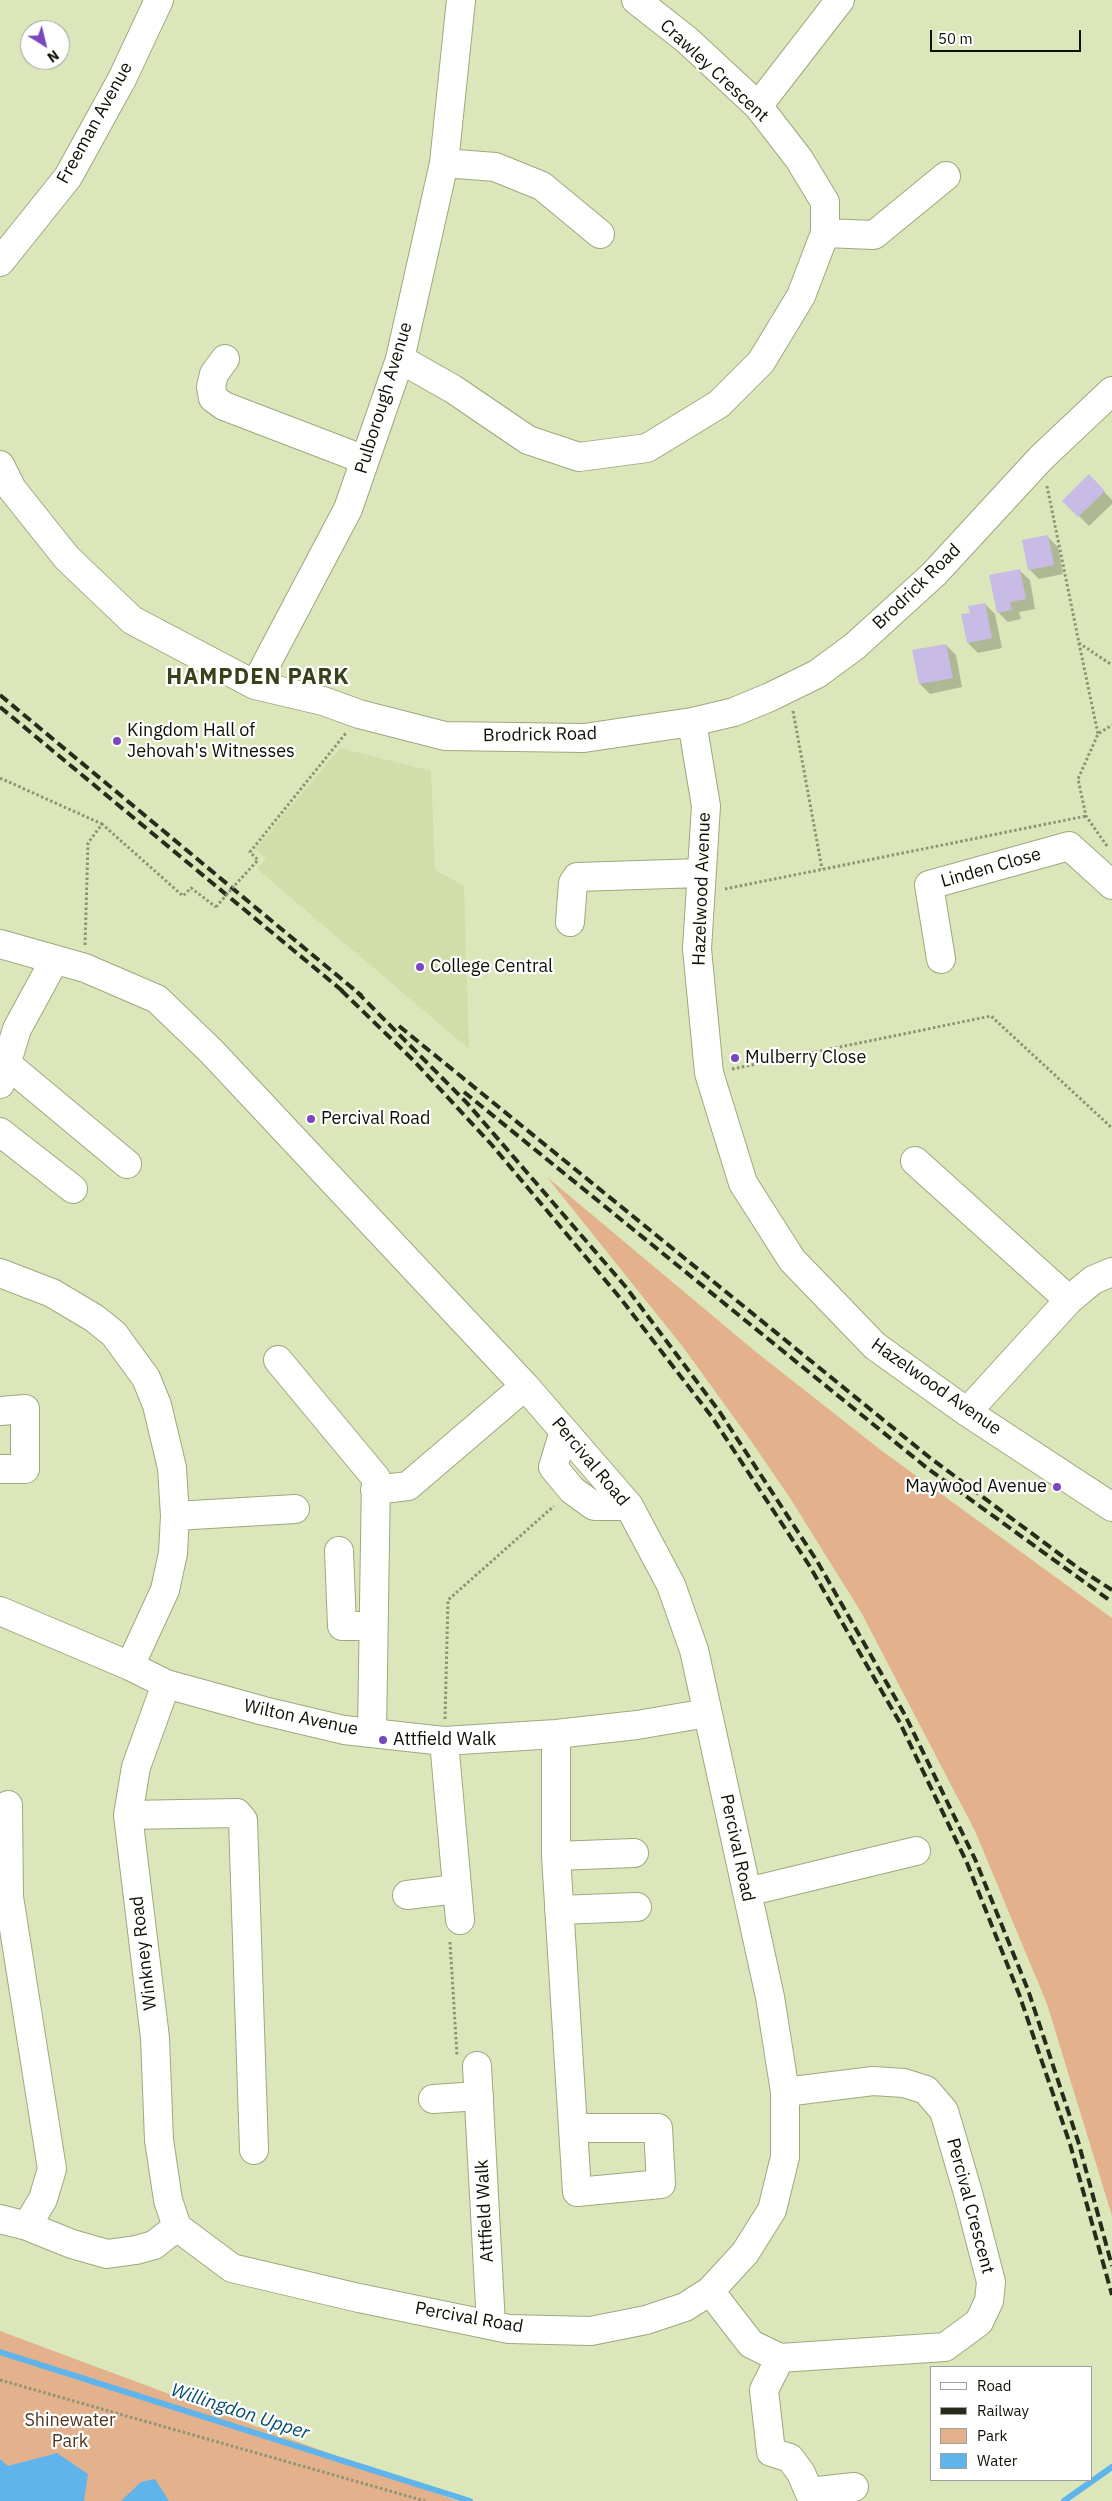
<!DOCTYPE html>
<html>
<head>
<meta charset="utf-8">
<style>
  body { margin:0 }
  #map { position:relative; width:1112px; height:2501px; overflow:hidden; background:#dbe7ba; font-family:"IBM Plex Sans",sans-serif }
  canvas { display:block }
  .legend { position:absolute; left:930px; top:2366px; width:162px; height:115px; box-sizing:border-box; background:#fff; border:1px solid #9e9f9a; margin:0; padding:6px 9px; list-style:none; font-size:15px; color:#0d1003 }
  .legend li { display:flex; align-items:center; gap:10px; height:25px }
  .legend b { width:25px; border:1px solid #9e9f9a }
  .north { position:absolute; left:20px; top:20px; width:50px; height:50px; box-sizing:border-box; background:#fff; border:1px solid #9e9f9a; border-radius:50%; rotate:144deg; font-size:14px; font-weight:700; line-height:20px; text-align:center; color:#0d1003 }
  .north::after { content:''; display:block; margin:auto; width:18px; height:22px; background:#7947be; clip-path:polygon(50% 0,100% 100%,50% 72%,0 100%) }
  .scale { position:absolute; left:930px; top:30px; width:151px; height:22px; box-sizing:border-box; border:2px solid #0d1003; border-top:0; padding-left:6px; font-size:15px; line-height:18px; white-space:nowrap; color:#0d1003; -webkit-text-stroke:4px #fff; paint-order:stroke }
</style>
</head>
<body>
<div id="map">
<canvas width="1112" height="2501"></canvas>
<ul class="legend">
<li><b style="height:6px;background:#fff"></b>Road</li>
<li><b style="height:6px;background:#272b1a"></b>Railway</li>
<li><b style="height:14px;background:#e3b28d"></b>Park</li>
<li><b style="height:14px;background:#5fb4eb"></b>Water</li>
</ul>
<div class="north">N</div>
<div class="scale">50 m</div>
</div>
<script>
const c = document.querySelector('canvas').getContext('2d');
c.lineJoin = 'round';
function paint(path, color) { c.fillStyle = color; c.fill(path, 'evenodd'); }
const shape = rows => new Path2D(rows.map(r => 'M' + r).join(''));
function trace(path, color, width, dash) { c.strokeStyle = color; c.lineWidth = width; c.lineCap = dash ? 'butt' : 'round'; c.setLineDash(dash || []); c.stroke(path); }
function drawText(font, color, halo, rows, align = 'center') {
  c.font = font + ' "IBM Plex Sans",sans-serif'; c.lineWidth = 4.5; c.setLineDash([]); c.textBaseline = 'middle'; c.strokeStyle = halo; c.fillStyle = color; for (const [text, x, y, turn = 0] of rows) {
    c.save(); c.translate(x, y); c.rotate((+turn || 0) * Math.PI / 180); c.textAlign = isNaN(turn) ? turn : align; if (halo) c.strokeText(text, 0, 0); c.fillText(text, 0, 0); c.restore();
  }
}
paint(shape([
  [340,748,431,771,435,870,464,886,469,1049,257,869,266,858,255,849]
]), '#d1deaa');
paint(shape([
  [547,1177,756,1352,882,1451,1112,1618,1112,2216,1047,2004,975,1831,861,1612,790,1498,751,1441,683,1347],
  [0,2331,457,2501,0,2501]
]), '#e3b28d');
paint(shape([
  [57,2453,88,2474,84,2501,0,2501,0,2459,8,2466],
  [155,2479,169,2501,121,2501,141,2482]
]), '#5fb4eb');
paint(shape([
  [1089,476,1112,500,1112,504,1089,526,1064,501],
  [1048,537,1058,547,1063,574,1039,579,1029,569],
  [1020,571,1030,580,1035,609,1019,612,1021,619,1008,622,998,612],
  [985,604,995,614,1002,648,978,653,968,643,972,614],
  [946,645,956,655,962,687,930,694,920,684]
]), '#0003');
trace(shape([
  [0,2352,470,2501],
  [1064,2501,1112,2467]
]), '#5fb4eb', 6);
paint(shape([
  [1089,474,1105,491,1078,517,1062,501],
  [1048,535,1054,565,1028,570,1022,540],
  [1020,569,1026,599,1010,602,1012,610,997,613,989,575],
  [985,603,992,638,967,643,961,614,970,613,968,606],
  [946,644,953,678,919,684,912,650]
]), '#c8bbe5');
const minor = shape([
  [758,106,840,0],
  [444,163,495,167,542,186,600,234],
  [825,233,874,235,946,176],
  [0,262,68,177,122,79,159,0],
  [225,359,214,374,211,387,213,398,224,406,365,460],
  [400,359,453,389,528,440,579,457,647,448,719,404,761,362,801,296,825,233,825,202,799,159,758,106,687,40,636,0],
  [0,465,12,489,67,558,132,620,255,685,323,701,359,714,445,736,584,738,692,722,734,712,770,697,817,674,855,646,934,574,1041,458,1112,391],
  [255,685,348,509,400,359,444,163,461,0],
  [692,722,706,806,697,949,709,1073,743,1183,792,1260,875,1346,967,1412,1112,1507],
  [570,922,573,883,577,877,701,873],
  [0,944,85,968,157,999,212,1052,525,1386,629,1506,671,1585,694,1650,770,1997,785,2092,785,2157,772,2210,745,2253,710,2291,685,2307,646,2320,591,2331,509,2329,359,2298,232,2268,177,2227,154,2245,136,2250,107,2254,72,2244,27,2226,0,2219],
  [941,959,929,885,1069,846,1112,885],
  [7,1064,127,1164],
  [0,1084,17,1029,54,961],
  [0,1132,73,1189],
  [915,1161,1069,1300,1093,1280,1112,1272],
  [0,1273,52,1293,94,1318,114,1334,146,1378,157,1405,172,1468,175,1516,173,1553,165,1590,130,1666],
  [278,1360,376,1478,372,1733],
  [0,1411,25,1409,25,1469,0,1469],
  [967,1412,1069,1300],
  [564,1431,553,1467,572,1490,594,1506,629,1506],
  [375,1490,408,1486,525,1386],
  [175,1516,295,1509],
  [339,1551,342,1626,373,1626],
  [0,1611,130,1666,166,1684,264,1711,344,1730,444,1741,556,1734,637,1725,707,1713],
  [166,1684,136,1767,128,1815,155,2038,159,2140,168,2200,177,2227],
  [556,1734,556,1856,577,2192,661,2184,658,2128,573,2128],
  [444,1741,460,1920],
  [8,1805,9,1897],
  [128,1815,237,1813,243,1820,254,2150],
  [556,1856,634,1853],
  [747,1892,916,1851],
  [407,1895,456,1889],
  [0,1898,9,1897,52,2169,43,2199,27,2226],
  [559,1910,637,1907],
  [477,2066,491,2325],
  [433,2099,479,2096],
  [710,2291,751,2344,780,2358,945,2347,979,2322,989,2301,991,2282,968,2193,944,2111,926,2090,904,2083,873,2081,785,2092],
  [780,2358,764,2390,771,2452,790,2458,801,2473,809,2492,854,2487]
]);
trace(minor, '#9ea87e', 30);
trace(shape([
  [1047,486,1079,643,1112,665],
  [1079,643,1098,734],
  [793,711,822,869],
  [0,778,102,824],
  [1107,846,1086,816,1078,779,1098,734,1112,725],
  [235,885,258,860,250,852,346,733],
  [725,889,1086,816],
  [85,945,88,843,102,824,183,896,191,888,216,907],
  [732,1069,991,1016,1112,1128],
  [445,1719,448,1600,554,1506],
  [450,1942,457,2055],
  [0,2380,425,2501]
]), '#8c9474', 3, [2.5, 2.5]);
trace(minor, '#fff', 28);
trace(shape([
  [0,695,362,996],
  [0,707,345,993],
  [341,990,414,1061,491,1144,621,1299,712,1417,809,1565,899,1721,967,1863,1019,1994,1070,2144,1112,2295],
  [357,992,467,1103,625,1286,719,1411,817,1561,905,1715,975,1859,1028,1990,1078,2141,1112,2266],
  [399,1026,929,1457,1081,1570,1112,1590],
  [464,1092,927,1468,1112,1602]
]), '#272b1a', 4, [10, 5]);
trace(shape([
  [216,907,235,885]
]), '#8c9474', 3, [2.5, 2.5]);
for (const [x, y, r, color] of [
  [117,741,5,"#7947be"],
  [420,967,5,"#7947be"],
  [735,1058,5,"#7947be"],
  [311,1119,5,"#7947be"],
  [1057,1487,5,"#7947be"],
  [383,1740,5,"#7947be"]
]) { const dot = new Path2D(); dot.arc(x, y, r, 0, 2 * Math.PI); c.fillStyle = color; c.fill(dot); trace(dot, '#fff', 2); }
drawText('18px', '#0d1003', '#fff', [
  ["Crawley Crescent",714,71,43],
  ["Freeman Avenue",95,123,-61],
  ["Pulborough Avenue",384,398,-73],
  ["Brodrick Road",917,587,-44],
  ["Brodrick Road",540,735,-1],
  ["Linden Close",991,868,-16],
  ["Hazelwood Avenue",702,889,-88],
  ["Hazelwood Avenue",936,1387,35],
  ["Percival Road",590,1462,50],
  ["Wilton Avenue",301,1718,12],
  ["Percival Road",737,1848,78],
  ["Winkney Road",144,1953,-97],
  ["Percival Crescent",970,2206,75],
  ["Attfield Walk",485,2211,-93],
  ["Percival Road",469,2318,10]
]);
drawText('18px', '#0d1003', '#fff', [
  ["Kingdom Hall of",127,731],
  ["Jehovah's Witnesses",127,752],
  ["College Central",430,967],
  ["Mulberry Close",745,1058],
  ["Percival Road",321,1119],
  ["Maywood Avenue",1047,1487,"right"],
  ["Attfield Walk",393,1740]
], 'left');
drawText('18px', '#52341b', '#fff', [
  ["Shinewater",70,2421],
  ["Park",70,2442]
]);
drawText('italic 19px', '#054c70', '#fff', [
  ["Willingdon Upper",240,2412,18]
]);
c.letterSpacing = '1px';
drawText('bold 22px', '#39411b', '#fff', [
  ["HAMPDEN PARK",258,678]
]);
c.letterSpacing = '0px';
</script>
</body>
</html>
